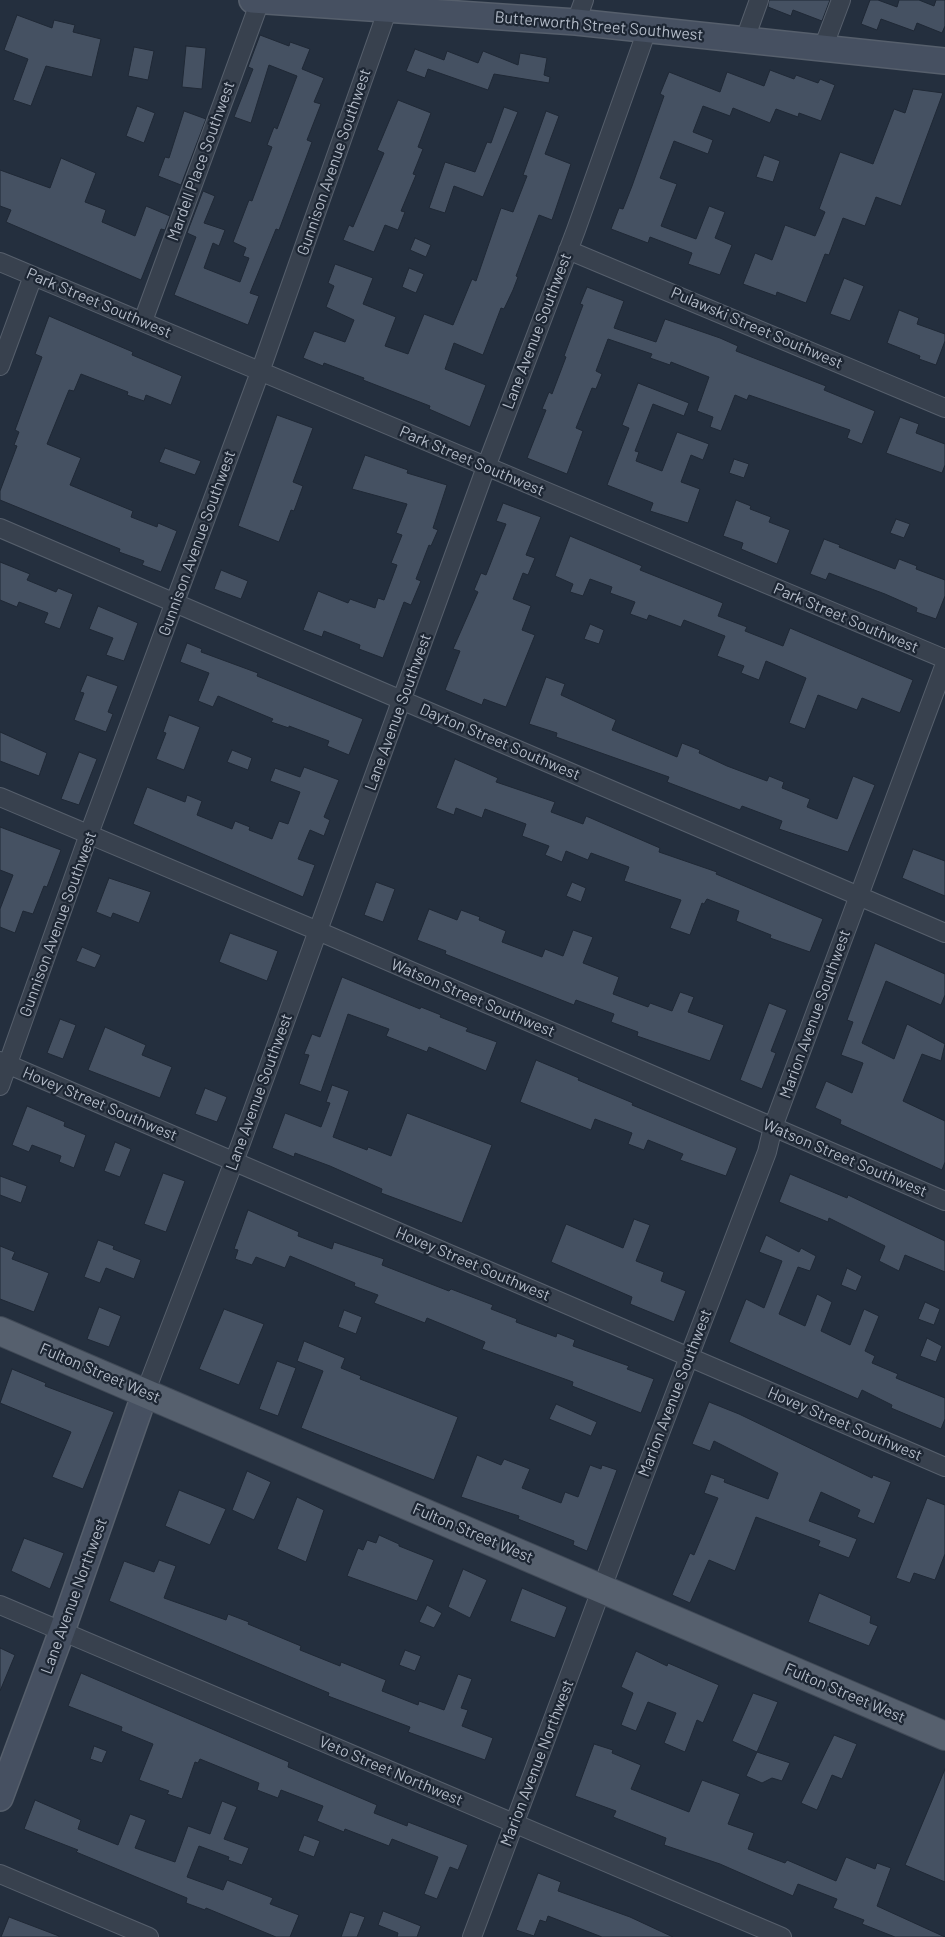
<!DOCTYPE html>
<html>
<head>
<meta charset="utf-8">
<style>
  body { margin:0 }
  canvas { display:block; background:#242f3e }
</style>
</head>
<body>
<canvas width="945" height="1937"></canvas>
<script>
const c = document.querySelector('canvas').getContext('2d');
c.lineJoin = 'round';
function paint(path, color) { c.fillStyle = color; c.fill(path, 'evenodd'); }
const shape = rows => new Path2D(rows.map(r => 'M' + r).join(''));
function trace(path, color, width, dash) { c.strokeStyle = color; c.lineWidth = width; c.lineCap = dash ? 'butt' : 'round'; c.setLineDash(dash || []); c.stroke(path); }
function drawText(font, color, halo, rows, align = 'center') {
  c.font = font + ' Barlow,sans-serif'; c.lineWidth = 4.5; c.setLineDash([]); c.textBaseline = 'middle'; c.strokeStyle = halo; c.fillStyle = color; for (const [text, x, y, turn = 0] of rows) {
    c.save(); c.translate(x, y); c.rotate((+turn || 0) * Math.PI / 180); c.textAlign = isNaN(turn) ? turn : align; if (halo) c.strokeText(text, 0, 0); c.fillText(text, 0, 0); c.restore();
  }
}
const building = shape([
  [769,0,830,0,822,21,793,10,791,16,768,7,769,0],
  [870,0,878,0,897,7,899,0,919,0,934,6,936,0,945,0,945,26,942,33,917,23,914,31,881,19,877,30,861,24,870,0],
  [17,15,52,28,54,20,75,25,73,32,101,39,92,77,46,66,31,106,13,100,28,59,4,50,17,15],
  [260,35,289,46,290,42,310,49,302,69,324,78,314,102,321,104,307,140,312,142,279,230,276,229,250,293,259,296,248,325,174,295,196,237,187,233,203,191,215,196,204,223,225,230,219,246,213,243,204,268,240,282,249,258,243,256,246,248,233,242,249,200,252,201,272,147,267,145,274,127,277,129,297,76,269,65,251,123,234,117,253,69,248,67,260,35],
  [186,46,206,48,202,89,182,87,186,46],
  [134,47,154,51,148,80,128,76,134,47],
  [415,49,444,60,447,51,478,63,483,51,518,65,520,53,547,58,544,75,550,77,549,83,494,74,488,90,428,69,425,78,406,71,415,49],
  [770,70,794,79,796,75,818,83,820,79,835,85,821,121,799,113,798,117,776,109,770,123,733,108,730,116,703,106,693,132,713,140,708,154,674,141,660,178,677,184,661,226,696,239,709,206,725,212,715,238,732,245,720,275,688,264,692,253,650,237,648,243,611,229,619,208,623,209,632,186,664,96,660,94,669,72,720,92,727,72,764,86,770,70],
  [913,89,943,93,901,206,876,197,865,226,843,218,829,255,825,254,806,303,777,292,776,296,743,284,755,253,772,260,785,225,815,236,825,212,819,209,840,152,873,164,894,109,905,113,913,89],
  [398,100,431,113,418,147,423,149,413,174,416,175,401,211,405,212,398,230,385,225,374,252,343,240,349,225,353,227,384,153,377,150,398,100],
  [137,106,155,113,144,143,126,136,137,106],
  [504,107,518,112,483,197,454,186,445,213,429,208,445,162,475,172,487,142,491,143,504,107],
  [184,111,206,119,181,185,158,176,165,157,169,158,184,111],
  [546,111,559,116,545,154,571,164,552,220,539,215,516,276,518,277,513,290,504,309,501,308,483,355,454,343,445,369,486,385,470,427,429,409,430,406,363,380,364,378,324,363,323,366,303,358,314,331,345,342,354,320,326,307,334,286,328,283,335,264,373,278,363,304,396,317,385,346,408,354,424,314,453,325,472,279,476,281,501,208,513,212,527,176,523,175,546,111],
  [764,155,780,161,773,182,756,177,764,155],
  [61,158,96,173,85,202,106,210,102,222,135,236,146,206,170,216,165,230,161,229,141,280,6,222,11,210,0,206,0,170,50,188,61,158],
  [415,238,431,245,426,257,410,250,415,238],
  [409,268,424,274,416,293,402,287,409,268],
  [844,278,864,286,850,321,830,314,844,278],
  [587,287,624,301,614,328,656,342,665,319,720,338,738,346,736,351,826,386,824,390,875,411,862,444,847,438,850,430,749,395,747,400,735,395,721,431,710,427,713,417,697,411,709,377,671,362,670,365,650,358,652,354,608,339,596,371,602,374,596,389,592,388,576,428,583,431,567,474,527,458,546,410,542,409,549,392,552,394,566,357,564,356,583,305,580,304,587,287],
  [899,310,919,318,917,324,945,334,945,341,936,365,919,359,920,356,887,343,899,310],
  [49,316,133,352,132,355,182,376,171,405,146,395,144,401,127,395,128,392,81,374,74,391,69,390,47,444,81,458,70,485,133,511,131,517,157,527,158,523,177,531,161,572,142,565,144,561,119,552,120,549,0,500,0,491,17,446,14,445,19,432,15,430,42,357,35,354,49,316],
  [638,383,689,403,684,416,653,404,635,451,639,452,636,461,662,471,677,432,709,444,703,460,691,455,681,482,700,489,688,523,650,511,653,503,607,485,629,428,622,425,638,383],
  [277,415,313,428,293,482,303,486,294,511,291,510,279,542,238,526,277,415],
  [900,417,919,424,916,433,945,444,945,465,942,473,886,453,900,417],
  [165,448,201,461,195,475,159,462,165,448],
  [365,455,408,470,407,473,447,485,433,528,438,530,431,546,429,545,416,579,421,581,411,605,404,602,383,658,359,649,360,645,324,631,322,637,303,630,318,591,348,603,350,599,375,608,378,598,384,600,397,565,391,563,402,535,396,533,407,504,352,489,365,455],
  [734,459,749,464,744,478,729,473,734,459],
  [736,500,751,506,750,509,771,517,769,522,790,530,777,564,741,549,743,543,723,536,736,500],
  [503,503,541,517,526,555,535,558,528,575,523,573,513,599,531,606,522,630,535,635,506,707,484,699,482,705,445,690,460,651,453,649,478,592,474,590,481,573,486,575,506,524,496,521,503,503],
  [896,519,910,524,904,538,890,533,896,519],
  [570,536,642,566,640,570,723,603,718,616,747,627,745,631,783,646,790,628,913,680,900,713,862,698,857,710,818,695,805,729,789,723,806,678,766,661,759,680,741,673,744,666,717,656,725,636,684,620,681,627,649,615,647,620,630,614,635,602,610,593,612,587,590,579,583,596,570,592,573,584,555,576,570,536],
  [824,539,840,545,839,547,895,569,899,559,917,566,916,569,945,580,945,596,936,619,916,612,917,608,885,594,829,573,826,580,810,574,824,539],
  [0,562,30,574,27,580,56,592,58,588,73,594,60,629,44,623,48,613,19,602,17,607,0,600,0,562],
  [221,570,248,581,241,599,214,589,221,570],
  [98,606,138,623,124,661,106,655,113,638,89,629,98,606],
  [590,624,604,630,599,644,584,639,590,624],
  [187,643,202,649,201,652,258,673,257,676,363,719,349,755,327,746,329,741,289,726,289,728,271,722,273,719,218,696,213,707,198,701,209,673,180,662,187,643],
  [87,675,118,686,108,712,113,714,106,732,74,720,84,693,80,692,87,675],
  [546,677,565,684,561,695,616,720,612,730,677,757,682,743,700,750,699,753,727,766,767,781,769,776,784,782,782,788,810,799,807,807,837,819,853,776,875,785,848,852,779,829,782,821,742,806,740,810,667,782,669,777,556,737,557,733,529,724,546,677],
  [169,715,200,727,184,770,156,759,166,733,163,732,169,715],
  [0,732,47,753,39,776,0,761,0,732],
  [232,750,252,758,248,770,227,762,232,750],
  [79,752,97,759,79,805,61,799,79,752],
  [455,759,498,778,496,782,555,802,551,812,583,824,586,816,660,848,659,852,717,872,716,874,823,919,810,952,770,938,771,935,736,921,739,911,707,899,704,904,702,903,690,935,670,928,681,900,624,881,629,867,591,853,588,860,566,851,562,862,545,855,549,846,522,836,526,824,485,809,482,818,456,808,454,815,436,808,455,759],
  [304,767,339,780,324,817,330,820,324,836,310,830,298,859,315,865,303,897,133,824,147,787,185,802,187,795,202,801,197,815,232,829,235,821,250,827,249,830,272,839,279,821,288,824,300,792,270,781,275,768,300,777,304,767],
  [0,827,61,850,47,887,44,886,33,914,23,911,15,933,0,927,0,909,13,875,0,870,0,827],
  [913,849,945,861,945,896,902,878,913,849],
  [109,878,151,892,139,923,113,913,111,918,96,912,109,878],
  [376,882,395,889,383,922,364,915,376,882],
  [572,882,586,888,581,902,566,896,572,882],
  [429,909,457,920,461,910,480,917,479,920,506,931,502,942,542,957,545,949,563,956,573,930,593,937,583,963,619,977,613,994,648,1007,650,1003,672,1011,680,992,694,997,688,1012,724,1025,710,1061,637,1036,638,1032,611,1022,614,1014,576,1000,574,1005,445,954,446,951,417,940,429,909],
  [230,933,278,951,267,981,219,962,230,933],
  [875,943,945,974,945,995,941,1005,886,981,862,1043,894,1059,907,1024,945,1044,941,1061,922,1054,903,1101,945,1121,945,1162,942,1170,840,1124,841,1120,815,1108,826,1081,852,1093,863,1063,841,1055,853,1022,847,1020,875,943],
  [82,947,101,955,95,968,76,961,82,947],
  [342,977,420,1009,421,1007,441,1015,440,1017,468,1028,466,1031,497,1042,486,1071,429,1047,427,1052,386,1036,389,1029,348,1014,321,1092,299,1084,309,1055,304,1054,312,1034,320,1037,342,977],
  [769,1003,787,1010,771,1051,776,1053,762,1089,740,1080,769,1003],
  [60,1019,76,1025,63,1059,47,1053,60,1019],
  [105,1027,146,1045,142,1055,172,1067,160,1098,88,1070,105,1027],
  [536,1060,579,1078,578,1080,633,1103,632,1105,737,1148,726,1176,680,1160,683,1154,648,1140,644,1150,628,1144,632,1133,595,1119,591,1130,520,1102,536,1060],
  [332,1085,349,1091,333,1137,367,1150,368,1147,391,1156,407,1113,492,1145,462,1223,381,1193,382,1189,330,1166,295,1153,294,1157,272,1148,285,1113,321,1127,330,1103,326,1102,332,1085],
  [205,1088,227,1097,217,1122,195,1114,205,1088],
  [27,1106,65,1122,64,1126,86,1135,74,1168,59,1162,61,1156,32,1145,29,1152,12,1145,27,1106],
  [115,1142,131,1149,120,1177,104,1171,115,1142],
  [163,1173,185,1181,166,1232,144,1224,163,1173],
  [790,1174,847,1198,848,1195,945,1241,945,1272,905,1255,899,1271,879,1261,885,1246,829,1218,828,1222,779,1202,790,1174],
  [0,1176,27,1186,21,1203,0,1195,0,1176],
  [248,1210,299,1232,298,1236,332,1249,334,1242,384,1259,382,1265,449,1291,451,1289,493,1305,491,1309,517,1319,516,1322,556,1337,557,1333,575,1340,573,1346,629,1366,627,1369,654,1379,641,1413,572,1386,573,1382,482,1349,485,1342,461,1332,427,1318,425,1323,374,1303,378,1295,354,1286,355,1283,290,1256,285,1268,256,1257,252,1265,235,1259,238,1250,234,1249,248,1210],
  [634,1219,650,1225,636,1261,664,1272,661,1281,686,1291,674,1322,630,1304,632,1297,551,1262,566,1224,623,1248,634,1219],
  [766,1235,799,1252,801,1248,816,1256,810,1271,798,1267,779,1314,805,1326,817,1294,832,1302,821,1331,850,1345,864,1309,879,1316,865,1351,875,1356,872,1363,898,1374,896,1378,945,1398,945,1419,941,1429,891,1408,892,1405,862,1390,858,1399,729,1342,746,1299,764,1308,782,1261,759,1252,766,1235],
  [98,1240,114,1246,113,1249,141,1260,134,1279,106,1268,100,1283,84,1277,98,1240],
  [0,1246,15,1252,12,1259,49,1273,34,1312,0,1299,0,1246],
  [847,1268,862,1276,856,1291,841,1285,847,1268],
  [925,1302,940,1309,934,1325,918,1319,925,1302],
  [99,1307,121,1316,109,1347,87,1339,99,1307],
  [224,1309,264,1324,239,1385,199,1369,224,1309],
  [344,1310,362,1317,356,1334,338,1327,344,1310],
  [927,1338,942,1346,936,1362,920,1356,927,1338],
  [304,1341,345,1358,341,1368,361,1376,360,1379,458,1417,434,1480,301,1428,323,1371,297,1361,304,1341],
  [277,1361,296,1368,278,1416,259,1409,277,1361],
  [12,1369,46,1383,45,1386,114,1412,83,1489,52,1477,71,1432,0,1403,12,1369],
  [709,1402,739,1414,872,1478,873,1475,891,1482,874,1524,857,1517,860,1510,821,1492,809,1521,857,1539,849,1558,818,1546,820,1541,756,1517,735,1571,709,1560,690,1603,672,1595,690,1553,694,1555,718,1498,704,1493,711,1474,725,1479,724,1482,768,1499,778,1473,714,1441,710,1451,692,1444,709,1402],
  [556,1404,597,1422,591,1436,549,1419,556,1404],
  [477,1455,501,1465,504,1459,530,1469,522,1488,561,1503,565,1492,578,1497,590,1465,601,1469,602,1465,617,1470,587,1551,573,1545,574,1541,518,1519,519,1516,461,1497,477,1455],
  [247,1471,271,1482,254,1520,232,1510,247,1471],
  [179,1490,226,1509,210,1545,165,1526,179,1490],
  [297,1497,324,1510,306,1562,277,1549,297,1497],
  [927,1498,945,1505,945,1554,935,1580,914,1573,910,1583,896,1578,927,1498],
  [379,1535,399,1544,399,1546,434,1560,417,1601,347,1576,358,1548,363,1550,367,1540,376,1543,379,1535],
  [24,1538,64,1553,50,1589,11,1571,24,1538],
  [159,1560,176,1566,164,1598,226,1620,228,1614,249,1622,248,1624,301,1646,300,1650,340,1666,341,1662,386,1680,382,1691,418,1705,419,1701,444,1710,458,1674,472,1679,461,1708,468,1710,462,1726,493,1738,485,1760,408,1732,410,1727,328,1696,329,1693,109,1601,124,1561,154,1572,159,1560],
  [463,1569,487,1580,470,1618,448,1607,463,1569],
  [522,1588,567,1607,555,1638,510,1621,522,1588],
  [819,1593,871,1616,870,1623,878,1626,869,1646,808,1622,819,1593],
  [427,1605,442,1613,434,1628,419,1622,427,1605],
  [0,1648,15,1655,0,1691,0,1648],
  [405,1650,421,1656,415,1671,399,1665,405,1650],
  [636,1651,667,1666,668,1663,719,1685,703,1723,697,1720,685,1752,664,1743,676,1713,648,1702,636,1731,621,1725,633,1693,621,1687,636,1651],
  [81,1673,289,1762,288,1767,377,1805,374,1813,407,1826,408,1822,468,1845,458,1870,450,1867,437,1899,424,1894,438,1857,392,1839,389,1846,345,1829,344,1832,317,1821,323,1806,281,1790,278,1798,257,1790,259,1783,200,1759,198,1763,195,1762,182,1799,167,1794,169,1791,139,1780,153,1744,121,1731,122,1727,68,1706,81,1673],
  [753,1693,778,1702,757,1752,732,1741,753,1693],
  [834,1735,857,1744,842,1779,832,1775,817,1810,801,1803,834,1735],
  [594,1744,613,1750,612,1753,641,1765,631,1789,689,1812,702,1780,740,1794,728,1824,754,1833,748,1849,785,1863,787,1860,836,1881,846,1857,875,1869,877,1863,891,1868,877,1906,945,1937,895,1937,862,1924,864,1920,833,1908,837,1899,798,1884,793,1896,720,1864,664,1845,666,1838,613,1817,616,1811,575,1796,594,1744],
  [94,1746,107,1751,102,1763,90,1759,94,1746],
  [757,1752,790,1763,782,1781,772,1778,762,1783,746,1776,757,1752],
  [945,1769,945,1882,905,1865,945,1769],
  [35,1800,81,1820,78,1829,118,1845,130,1814,146,1820,135,1848,175,1862,188,1826,210,1834,222,1801,237,1807,224,1839,249,1848,242,1865,228,1860,229,1857,199,1846,187,1877,223,1890,227,1880,273,1898,270,1904,299,1915,290,1937,276,1937,206,1908,205,1910,186,1903,187,1898,76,1852,78,1850,24,1829,35,1800],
  [304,1835,320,1841,314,1857,298,1851,304,1835],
  [538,1873,561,1882,558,1891,630,1917,673,1937,602,1937,548,1916,546,1922,540,1920,534,1936,516,1930,538,1873],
  [383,1911,421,1926,417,1937,397,1937,398,1933,378,1925,383,1911],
  [350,1912,365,1917,357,1937,341,1937,350,1912],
  [9,1917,59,1936,59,1937,1,1937,9,1917]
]);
paint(building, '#455162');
trace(building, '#1f2835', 1);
const street = shape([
  [576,22,584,0],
  [745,39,759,0],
  [823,48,841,0],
  [568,250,945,408],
  [0,262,945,659],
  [143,321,260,1],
  [0,366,33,276],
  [0,528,945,933],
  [0,797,318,931,945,1201],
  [0,1061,945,1467],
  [0,1086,89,834,260,372,391,0],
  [145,1393,241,1143,486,467,576,230,647,30],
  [0,1605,782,1937],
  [0,1874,149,1937],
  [472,1937,641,1483,767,1152,773,1127,945,664]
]);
const secondary = shape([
  [252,0,576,22,945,61],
  [0,1798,62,1631,145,1393]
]);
const primary = shape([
  [0,1331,945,1736]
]);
trace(street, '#565f6c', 20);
trace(secondary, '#565f6c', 28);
trace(primary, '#414a57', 30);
trace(street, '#38414e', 18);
trace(secondary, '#465061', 25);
trace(primary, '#56606e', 28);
drawText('16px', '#b4bcc9', '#1d2633', [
  ["Butterworth Street Southwest",599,26,5],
  ["Mardell Place Southwest",201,161,-70],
  ["Gunnison Avenue Southwest",334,162,-71],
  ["Park Street Southwest",99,303,23],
  ["Pulawski Street Southwest",757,328,23],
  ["Lane Avenue Southwest",537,331,-69],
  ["Park Street Southwest",472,461,23],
  ["Gunnison Avenue Southwest",197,543,-70],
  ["Park Street Southwest",846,618,23],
  ["Lane Avenue Southwest",398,712,-70],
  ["Dayton Street Southwest",500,742,23],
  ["Gunnison Avenue Southwest",58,924,-70],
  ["Watson Street Southwest",473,998,23],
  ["Marion Avenue Southwest",815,1014,-70],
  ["Lane Avenue Southwest",259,1092,-70],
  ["Hovey Street Southwest",100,1104,23],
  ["Watson Street Southwest",845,1158,23],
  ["Hovey Street Southwest",473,1264,23],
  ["Fulton Street West",100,1373,23],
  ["Marion Avenue Southwest",675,1393,-69],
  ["Hovey Street Southwest",845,1424,23],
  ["Fulton Street West",473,1533,23],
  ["Lane Avenue Northwest",74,1596,-70],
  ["Fulton Street West",845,1693,23],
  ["Marion Avenue Northwest",537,1763,-69],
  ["Veto Street Northwest",391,1771,23]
]);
</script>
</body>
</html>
